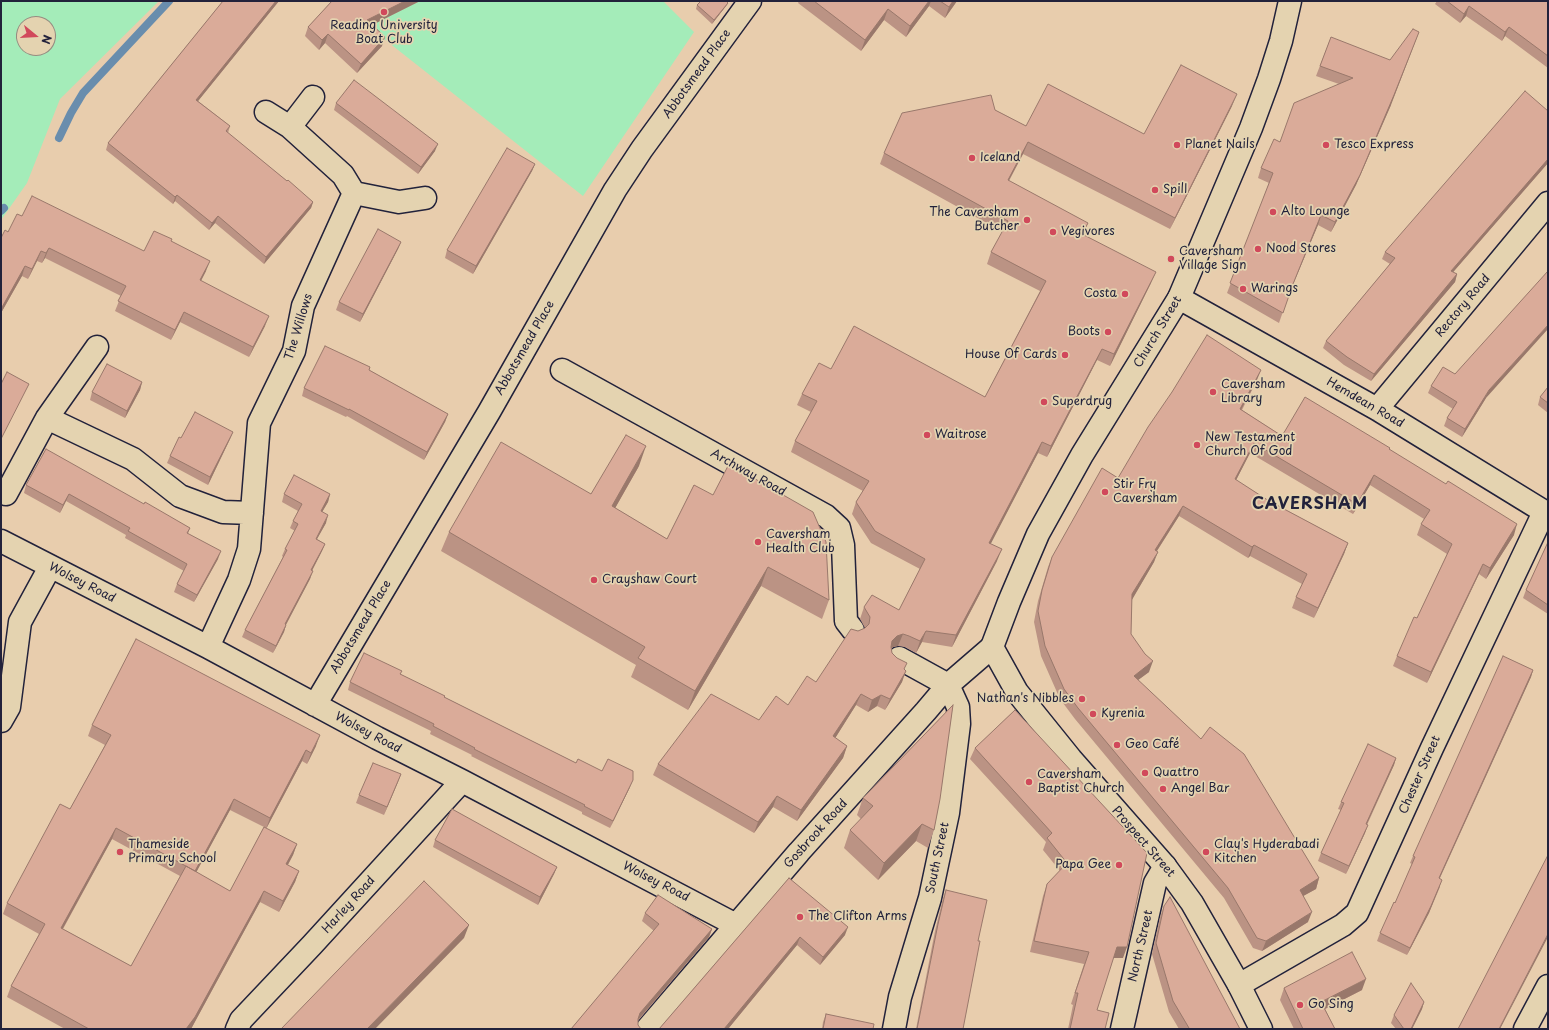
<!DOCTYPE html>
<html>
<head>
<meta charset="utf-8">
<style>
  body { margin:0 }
  #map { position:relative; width:1549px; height:1030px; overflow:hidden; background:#e8cdad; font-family:"Playpen Sans",sans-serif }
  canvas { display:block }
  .frame { position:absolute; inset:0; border:2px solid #22223b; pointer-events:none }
  .north { position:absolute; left:16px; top:16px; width:40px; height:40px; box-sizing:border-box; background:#e4d3b0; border:1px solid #968c81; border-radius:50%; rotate:108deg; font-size:11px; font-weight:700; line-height:16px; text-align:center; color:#22223b }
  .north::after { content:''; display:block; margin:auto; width:14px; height:18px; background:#d1495b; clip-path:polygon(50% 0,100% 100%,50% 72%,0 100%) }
</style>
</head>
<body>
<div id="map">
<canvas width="1549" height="1030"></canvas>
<div class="frame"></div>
<div class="north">N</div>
</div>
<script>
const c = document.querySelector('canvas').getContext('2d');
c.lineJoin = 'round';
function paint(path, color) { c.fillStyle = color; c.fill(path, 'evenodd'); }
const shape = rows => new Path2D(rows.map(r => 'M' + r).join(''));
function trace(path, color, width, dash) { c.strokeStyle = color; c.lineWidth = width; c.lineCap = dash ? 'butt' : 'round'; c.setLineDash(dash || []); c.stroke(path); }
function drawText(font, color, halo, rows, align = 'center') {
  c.font = font + ' "Playpen Sans",sans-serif'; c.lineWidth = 3.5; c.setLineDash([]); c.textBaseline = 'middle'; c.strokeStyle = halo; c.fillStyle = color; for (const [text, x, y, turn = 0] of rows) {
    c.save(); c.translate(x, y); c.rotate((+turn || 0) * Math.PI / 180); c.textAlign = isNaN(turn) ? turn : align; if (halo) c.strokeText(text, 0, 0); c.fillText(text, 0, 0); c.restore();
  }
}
paint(shape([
  [1,1,159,1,60,99,27,183,1,220],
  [24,24,48,24,48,48,24,48],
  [336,1,663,1,694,32,583,196]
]), '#a4ecb9');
trace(shape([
  [59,138,71,113,83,93,169,1],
  [1,211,4,208]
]), '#698dad', 8);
const minor = shape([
  [266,112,290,127,313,97],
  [290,127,343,175,354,193],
  [1179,298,1377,409,1548,514],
  [562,370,826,516,839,528,843,545,846,621,853,630],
  [1377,409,1548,203],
  [47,418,133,459,180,496,223,512,252,513],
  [6,494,47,418,97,347],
  [1,541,208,647,377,738,462,781,736,925],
  [208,647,239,580,249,549,259,423,294,351,303,306,354,193,399,202,425,198],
  [315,705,489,412,615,190,642,149,750,1],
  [1,721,9,707,20,622,50,567],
  [1239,985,1343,925,1357,913,1432,748,1544,512],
  [237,1029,241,1020,312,945,462,781],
  [647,1029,799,852,926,711,948,685,992,647],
  [894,1029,900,997,930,898,948,813,959,724,958,707,948,685,899,658],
  [1122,1029,1155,883,1165,866],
  [1525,1029,1548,986]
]);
const major = shape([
  [1261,1029,1239,985,1192,903,1165,866,1071,759,1017,692,992,647,1009,602,1038,534,1082,455,1179,298,1251,128,1269,79,1281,41,1290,1]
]);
trace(minor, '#22223b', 25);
trace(major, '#22223b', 25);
trace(minor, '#e4d3b0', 22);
trace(major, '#e4d3b0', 22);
paint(shape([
  [223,1,279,1,198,101,230,126,228,133,287,181,313,202,311,208,264,264,215,223,209,230,175,201,173,204,106,150,108,143],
  [332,1,418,1,418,2,372,25,382,46,357,73,325,43,319,50,305,36,308,27],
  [799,1,957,1,945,18,929,6,906,37,884,20,861,51,798,3],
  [1437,1,1548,1,1548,68,1505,36,1502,41,1466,16,1460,23,1435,4],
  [728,3,726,6,712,24,696,9,697,5],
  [1331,37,1391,105,1356,185,1331,232,1318,225,1290,291,1279,323,1227,293,1269,183,1258,178,1261,168,1280,142,1339,84,1316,76],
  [336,103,435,151,418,174,334,110],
  [1232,106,1170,229,1023,154,1009,181,1151,283,1110,366,1097,360,1047,457,1038,453,990,544,997,561,952,647,922,642,916,653,905,647,898,646,893,647,891,649,892,653,905,670,902,682,885,710,877,706,868,712,856,705,835,738,847,746,843,758,797,821,773,807,754,833,653,775,658,764,759,720,788,705,816,682,858,631,865,628,860,619,864,607,899,610,920,569,871,543,852,514,856,502,863,491,791,452,795,441,811,412,797,405,802,394,831,369,985,397,1040,291,987,264,991,252,1003,232,880,164,884,153,995,110,1026,126,1144,134],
  [1548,111,1548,163,1453,272,1457,274,1455,282,1371,381,1344,365,1323,348,1326,341,1390,264,1382,259,1385,252],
  [535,164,532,171,473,274,445,258,447,250],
  [22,216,144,251,171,241,206,271,201,281,265,326,249,357,180,322,171,340,115,311,121,296,45,258,42,263,37,261,28,279,22,276,1,313,1,238,8,232],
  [401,242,398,249,360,322,336,310,339,302],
  [369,370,448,414,445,422,424,460,347,416,346,417,302,396,304,388],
  [1257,380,1242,410,1282,436,1390,448,1389,449,1514,535,1486,579,1479,574,1427,683,1393,666,1397,656,1417,618,1447,554,1417,535,1421,524,1424,519,1370,485,1353,514,1250,453,1236,480,1269,501,1348,543,1344,554,1314,618,1292,608,1296,597,1302,584,1250,556,1248,558,1179,516,1157,551,1154,562,1132,599,1131,634,1149,672,1138,680,1319,878,1316,889,1303,896,1308,922,1262,951,1253,948,1224,898,1075,719,1060,699,1041,656,1034,622,1038,601,1048,567,1052,557,1118,478],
  [142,382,140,390,125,418,90,400,92,392],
  [1431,386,1486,398,1462,437,1444,426,1447,418,1453,409,1428,393],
  [1548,387,1548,413,1538,405,1540,397],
  [233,432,230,439,208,485,167,463,170,456,181,438],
  [639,466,615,508,667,539,694,485,829,600,822,619,761,586,688,710,631,677,636,665,441,551,449,532,591,494],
  [26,485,144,504,190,528,188,534,218,559,194,602,174,592,177,584,184,571,125,538,126,535,66,501,60,513,24,493],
  [284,494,330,494,328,502,322,512,326,523,317,539,325,544,322,551,312,571,310,579,286,625,284,632,273,653,242,637,245,630,283,557,282,556,285,549,295,531,290,528,293,521,298,511,282,502],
  [1548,542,1548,614,1523,598,1526,590],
  [1533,670,1531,677,1440,878,1440,887,1429,913,1407,955,1377,941,1380,933,1395,903,1412,864,1410,863,1413,856],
  [400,674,444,697,576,763,630,787,610,828,582,814,582,812,471,756,472,755,430,734,431,731,348,690,350,682],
  [953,705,934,830,928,848,916,841,878,880,844,848,850,830,861,819,857,815,863,798],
  [1015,710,1123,958,1113,958,1097,1010,1105,1029,1068,1029,1073,1005,1071,1004,1084,964,1030,952,1043,896,1047,884,1060,871,1043,850,1046,842,970,759,975,748],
  [92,725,316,746,307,764,302,761,266,829,297,844,293,855,288,865,299,871,295,882,279,912,260,902,191,1029,65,1029,7,997,11,986,39,934,3,914,7,903,70,809,105,745,88,736],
  [230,810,264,827,230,891,196,872],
  [112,839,180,876,131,966,63,929],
  [1396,758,1394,765,1367,825,1365,833,1346,874,1318,861,1321,853,1341,810,1338,809,1341,802],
  [401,774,384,815,356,803,359,795],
  [435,840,557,867,554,874,538,905,433,847],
  [789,878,845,935,820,965,797,945,728,1029,659,1029],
  [946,890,978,941,963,1029,916,1029,935,931,943,898],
  [1164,906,1240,1029,1179,1029,1169,1012,1152,954,1160,917],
  [645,913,712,929,709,937,638,1021,638,1025,571,1029,654,931,642,921],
  [1284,988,1362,990,1325,1009,1335,1029,1294,1029,1280,1000],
  [1424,1002,1422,1009,1412,1029,1396,1029,1391,1023,1394,1015],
  [826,1014,873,1029,822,1029,823,1022]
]), '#bb9384');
paint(shape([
  [276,1,279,1,194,106,196,100],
  [405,1,418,1,418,2,364,29,367,20],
  [929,1,931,1,929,6,906,37,910,26],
  [953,1,957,1,945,18,949,7],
  [728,3,726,6,712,24,714,20],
  [1469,6,1466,16,1460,23,1464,14],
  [888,9,884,20,861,51,865,40],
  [1509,27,1505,36,1502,41,1505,32],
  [1419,32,1391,105,1356,185,1331,232,1335,222],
  [328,34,325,43,319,50,322,40],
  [385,37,382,46,357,73,361,64],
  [1237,94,1232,106,1170,229,1175,218],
  [1028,142,1023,154,1003,191,1008,180],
  [438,144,435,151,418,174,421,167],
  [1548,159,1548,163,1448,278,1451,271],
  [535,164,532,171,473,274,476,266],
  [177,195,175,201,173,204,175,197],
  [313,202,311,208,264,264,266,257],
  [1321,215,1318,225,1289,294,1293,284],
  [218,216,215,223,209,230,212,223],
  [1088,223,1083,234,1082,234],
  [401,242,398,249,360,322,363,314],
  [49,248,45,258,42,263,46,253],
  [41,251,37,261,28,279,32,269],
  [210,261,206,271,196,290,200,280],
  [25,266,22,276,1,313,1,309],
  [1156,272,1151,283,1110,366,1114,354],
  [1457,274,1455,282,1371,381,1374,374],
  [184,312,180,322,171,340,175,330],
  [269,316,265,326,249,357,253,347],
  [1548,325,1548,329,1486,398,1462,437,1465,429,1489,390],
  [1102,349,1097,360,1047,457,1051,446],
  [1261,370,1257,380,1236,419,1240,409],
  [142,382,140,390,125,418,127,411],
  [448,414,445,422,424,460,427,452],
  [233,432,230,439,208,485,210,477],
  [1042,442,1038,453,985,555,989,543],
  [1254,443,1250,453,1231,490,1235,479],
  [646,446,639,466,605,526,612,506],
  [1374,475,1370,485,1353,514,1357,504],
  [69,494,66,501,60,513,63,505],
  [330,494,328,502,318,519,321,511],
  [1183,506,1179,516,1151,560,1155,550],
  [328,515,326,523,313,546,316,539],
  [1517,524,1514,535,1486,579,1490,568],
  [1348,543,1344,554,1314,618,1318,608],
  [325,544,322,551,308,578,311,570],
  [1254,545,1250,556,1248,558,1252,547],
  [1002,549,997,561,952,647,956,635],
  [221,551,218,559,194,602,197,595],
  [1158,552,1154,562,1129,605,1132,594],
  [1483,564,1479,574,1427,683,1431,672],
  [768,567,761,586,688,710,695,691],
  [313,571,310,579,282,632,285,624],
  [286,625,284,632,273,653,276,646],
  [926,631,922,642,916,653,920,641],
  [903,634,898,646,893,647,888,652,892,641,897,636],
  [1153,661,1149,672,1130,686,1134,676],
  [1533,670,1531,677,1436,886,1439,878],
  [906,671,902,682,885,710,890,699],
  [861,694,856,705,829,748,833,736],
  [881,695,877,706,868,712,872,700],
  [320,735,316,746,307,764,311,753],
  [847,746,843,758,797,821,801,810],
  [306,750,302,761,266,829,270,818],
  [1396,758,1394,765,1363,832,1366,824],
  [401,774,398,782,384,815,387,807],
  [633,780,630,787,610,828,613,821],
  [777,796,773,807,754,833,758,822],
  [234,799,230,810,191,882,195,871],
  [922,824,916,841,878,880,884,863],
  [1368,825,1365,833,1346,874,1349,866],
  [116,828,112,839,57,939,61,928],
  [297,844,293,855,282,875,286,864],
  [557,867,554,874,538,905,540,897],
  [299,871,295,882,279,912,283,901],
  [1319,878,1316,889,1296,900,1300,890],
  [1442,880,1429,913,1407,955,1410,948],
  [264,891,260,902,191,1029,186,1029],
  [1312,912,1308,922,1262,951,1266,941],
  [469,925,464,938,375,1029,367,1029],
  [848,927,845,935,820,965,823,957],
  [712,929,709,937,637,1021,635,1027,640,1013],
  [1548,934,1548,937,1500,1029,1499,1029],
  [800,937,797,945,728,1029,724,1029],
  [1117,947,1127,947,1123,958,1113,958],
  [1366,979,1362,990,1317,1013,1321,1002],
  [1424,1002,1422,1009,1412,1029,1411,1029]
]), '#99786b');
const building = shape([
  [223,1,276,1,196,100,230,126,226,131,287,181,288,180,313,202,266,257,218,216,212,223,177,195,175,197,108,143,223,1],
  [332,1,405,1,367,20,385,37,361,64,328,34,322,40,308,27,332,1],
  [701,1,726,1,728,3,714,20,697,5,701,1],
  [814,1,929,1,910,26,888,9,865,40,814,1],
  [940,1,953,1,949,7,940,1],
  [1447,1,1548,1,1548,56,1509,27,1505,32,1469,6,1464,14,1447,1],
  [1413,29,1419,32,1394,95,1360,175,1335,222,1321,215,1293,284,1283,313,1230,283,1273,173,1261,168,1274,139,1280,142,1294,103,1353,78,1320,66,1331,37,1390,60,1413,29],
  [1181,65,1237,94,1175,218,1028,142,1008,180,1088,223,1082,234,1156,272,1114,354,1102,349,1051,446,1042,442,989,543,1002,549,956,635,926,631,920,641,909,636,903,634,897,636,892,641,891,647,892,653,897,658,907,663,904,669,906,671,890,699,881,695,872,700,861,694,833,736,847,746,801,810,777,796,758,822,658,764,711,694,759,720,776,696,788,705,807,676,816,682,851,629,858,631,865,628,869,624,870,617,864,607,872,595,899,610,925,559,875,531,856,502,869,481,795,441,817,401,802,394,819,363,831,369,854,326,985,397,1046,281,991,252,1008,221,884,153,902,113,991,95,995,110,1026,126,1048,84,1144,134,1181,65],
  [354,80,438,144,421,167,336,103,354,80],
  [1525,91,1548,111,1548,159,1451,271,1457,274,1374,374,1347,357,1326,341,1395,258,1385,252,1525,91],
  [507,148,535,164,476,266,447,250,507,148],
  [32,196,144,251,154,231,172,239,171,241,210,261,200,280,269,316,253,347,184,312,175,330,118,301,126,286,49,248,46,253,41,251,32,269,25,266,1,309,1,238,5,230,8,232,17,214,22,216,32,196],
  [378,229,401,242,363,314,339,302,378,229],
  [1548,271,1548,325,1489,390,1465,429,1447,418,1457,402,1431,386,1443,367,1455,374,1548,271],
  [1207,335,1261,370,1240,409,1282,436,1305,397,1390,448,1389,449,1446,484,1448,481,1517,524,1490,568,1483,564,1431,672,1397,656,1414,617,1417,618,1452,544,1421,524,1430,510,1374,475,1357,504,1254,443,1235,479,1269,501,1348,543,1318,608,1296,597,1307,574,1254,545,1252,547,1183,506,1155,550,1158,552,1132,594,1131,634,1145,654,1153,661,1134,676,1201,739,1210,727,1244,754,1319,878,1300,890,1312,912,1266,941,1257,938,1228,888,1078,708,1064,689,1045,646,1038,611,1042,590,1052,557,1102,468,1118,478,1148,427,1172,392,1207,335],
  [325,346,370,367,369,370,448,414,427,452,349,409,349,410,304,388,325,346],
  [107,364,142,382,127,411,92,392,107,364],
  [7,372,29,384,1,439,1,384,7,372],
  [1548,387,1548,403,1540,397,1548,387],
  [195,412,233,432,210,477,170,456,179,437,181,438,195,412],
  [626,435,646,446,612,506,667,539,694,485,713,495,729,464,813,512,826,542,829,600,768,567,695,691,638,658,645,647,449,532,501,442,591,494,626,435],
  [46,449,144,504,145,502,190,528,187,533,221,551,197,595,177,584,187,564,128,531,130,528,69,494,63,505,26,485,46,449],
  [294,475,330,494,321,511,328,515,316,539,325,544,311,570,313,571,285,624,286,625,276,646,245,630,287,550,285,549,298,524,293,521,302,504,284,494,294,475],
  [1548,542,1548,605,1526,590,1548,542],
  [136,639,320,735,311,753,306,750,270,818,234,799,195,871,116,828,61,928,131,966,186,866,230,891,264,827,297,844,286,864,299,871,283,901,264,891,195,1017,186,1029,89,1029,11,986,45,924,7,903,60,804,70,809,111,735,92,725,136,639],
  [364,653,402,671,400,674,445,696,444,697,576,763,578,759,602,771,608,759,633,771,633,780,613,821,584,806,585,805,474,749,475,748,433,726,434,724,350,682,364,653],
  [1503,656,1533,670,1439,878,1442,880,1431,906,1410,948,1380,933,1394,902,1395,903,1415,857,1413,856,1503,656],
  [953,705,940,799,934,830,922,824,884,863,850,830,873,806,863,798,953,705],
  [1015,710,1147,853,1127,947,1117,947,1097,1010,1109,1013,1105,1029,1070,1029,1078,993,1075,993,1089,952,1034,941,1047,884,1067,863,1047,838,1052,833,975,748,1015,710],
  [1368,744,1396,758,1366,824,1368,825,1349,866,1321,853,1344,803,1341,802,1368,744],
  [373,763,401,774,387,807,359,795,373,763],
  [452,809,557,867,540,897,435,840,452,809],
  [1548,855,1548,934,1499,1029,1458,1029,1548,855],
  [789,878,848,927,823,957,800,937,724,1029,659,1029,789,878],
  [424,881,469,925,367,1029,281,1029,424,881],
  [946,890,987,900,978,941,980,941,963,1029,917,1029,938,924,946,890],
  [658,895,712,929,640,1013,638,1019,638,1025,641,1029,571,1029,659,924,645,913,658,895],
  [1170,897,1240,1029,1186,1029,1189,1028,1173,1001,1156,943,1164,906,1170,897],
  [1352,952,1366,979,1321,1002,1335,1029,1303,1029,1284,988,1352,952],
  [1411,983,1424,1002,1411,1029,1404,1029,1394,1015,1411,983],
  [826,1014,874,1024,873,1029,823,1029,826,1014]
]);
paint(building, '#daab99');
trace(building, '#99786b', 1);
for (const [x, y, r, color] of [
  [384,12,4,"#d1495b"],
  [1177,145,4,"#d1495b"],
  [1326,145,4,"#d1495b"],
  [972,158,4,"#d1495b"],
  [1155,190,4,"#d1495b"],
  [1273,212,4,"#d1495b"],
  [1027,220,4,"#d1495b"],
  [1053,232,4,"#d1495b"],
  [1258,249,4,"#d1495b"],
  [1171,259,4,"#d1495b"],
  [1243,289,4,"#d1495b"],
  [1125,294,4,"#d1495b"],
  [1108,332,4,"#d1495b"],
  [1065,355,4,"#d1495b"],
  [1213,392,4,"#d1495b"],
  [1044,402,4,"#d1495b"],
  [927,435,4,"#d1495b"],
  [1197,445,4,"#d1495b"],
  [1105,492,4,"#d1495b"],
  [758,542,4,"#d1495b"],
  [594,580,4,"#d1495b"],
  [1082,699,4,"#d1495b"],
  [1093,714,4,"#d1495b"],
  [1117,745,4,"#d1495b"],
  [1145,773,4,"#d1495b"],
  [1029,782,4,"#d1495b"],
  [1163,789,4,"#d1495b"],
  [120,852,4,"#d1495b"],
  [1206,852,4,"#d1495b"],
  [1119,865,4,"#d1495b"],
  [800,917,4,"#d1495b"],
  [1300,1005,4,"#d1495b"]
]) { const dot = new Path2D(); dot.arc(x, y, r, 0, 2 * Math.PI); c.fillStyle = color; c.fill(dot); trace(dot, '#e4d3b0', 1.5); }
drawText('12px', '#22223b', '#e4d3b0', [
  ["Reading University",384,26,"center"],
  ["Boat Club",384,40,"center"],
  ["Planet Nails",1185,145],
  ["Tesco Express",1334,145],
  ["Iceland",980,158],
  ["Spill",1163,190],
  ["Alto Lounge",1281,212],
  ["The Caversham",1019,213,"right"],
  ["Butcher",1019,227,"right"],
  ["Vegivores",1061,232],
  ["Nood Stores",1266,249],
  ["Caversham",1179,252],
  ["Village Sign",1179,266],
  ["Warings",1251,289],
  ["Costa",1117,294,"right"],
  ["Boots",1100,332,"right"],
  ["House Of Cards",1057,355,"right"],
  ["Caversham",1221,385],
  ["Library",1221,399],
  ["Superdrug",1052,402],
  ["Waitrose",935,435],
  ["New Testament",1205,438],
  ["Church Of God",1205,452],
  ["Stir Fry",1113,485],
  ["Caversham",1113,499],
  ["Caversham",766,535],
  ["Health Club",766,549],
  ["Crayshaw Court",602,580],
  ["Nathan's Nibbles",1074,699,"right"],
  ["Kyrenia",1101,714],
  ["Geo Café",1125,745],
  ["Quattro",1153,773],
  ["Caversham",1037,775],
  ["Baptist Church",1037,789],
  ["Angel Bar",1171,789],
  ["Thameside",128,845],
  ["Primary School",128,859],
  ["Clay's Hyderabadi",1214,845],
  ["Kitchen",1214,859],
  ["Papa Gee",1111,865,"right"],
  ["The Clifton Arms",808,917],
  ["Go Sing",1308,1005]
], 'left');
drawText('12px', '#22223b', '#e4d3b0', [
  ["Abbotsmead Place",697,74,-54],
  ["Rectory Road",1463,306,-50],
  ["The Willows",299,327,-73],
  ["Church Street",1158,332,-59],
  ["Abbotsmead Place",525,348,-60],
  ["Hemdean Road",1365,403,30],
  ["Archway Road",748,473,29],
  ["Wolsey Road",82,583,27],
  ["Abbotsmead Place",361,627,-59],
  ["Wolsey Road",368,733,28],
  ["Chester Street",1420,775,-66],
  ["Gosbrook Road",816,834,-48],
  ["Prospect Street",1143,842,49],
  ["South Street",938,858,-78],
  ["Wolsey Road",656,882,27],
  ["Harley Road",349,905,-48],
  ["North Street",1141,946,-77]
]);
c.letterSpacing = '1px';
drawText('bold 16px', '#22223b', '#e4d3b0', [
  ["CAVERSHAM",1310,505]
]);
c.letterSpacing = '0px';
</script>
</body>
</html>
